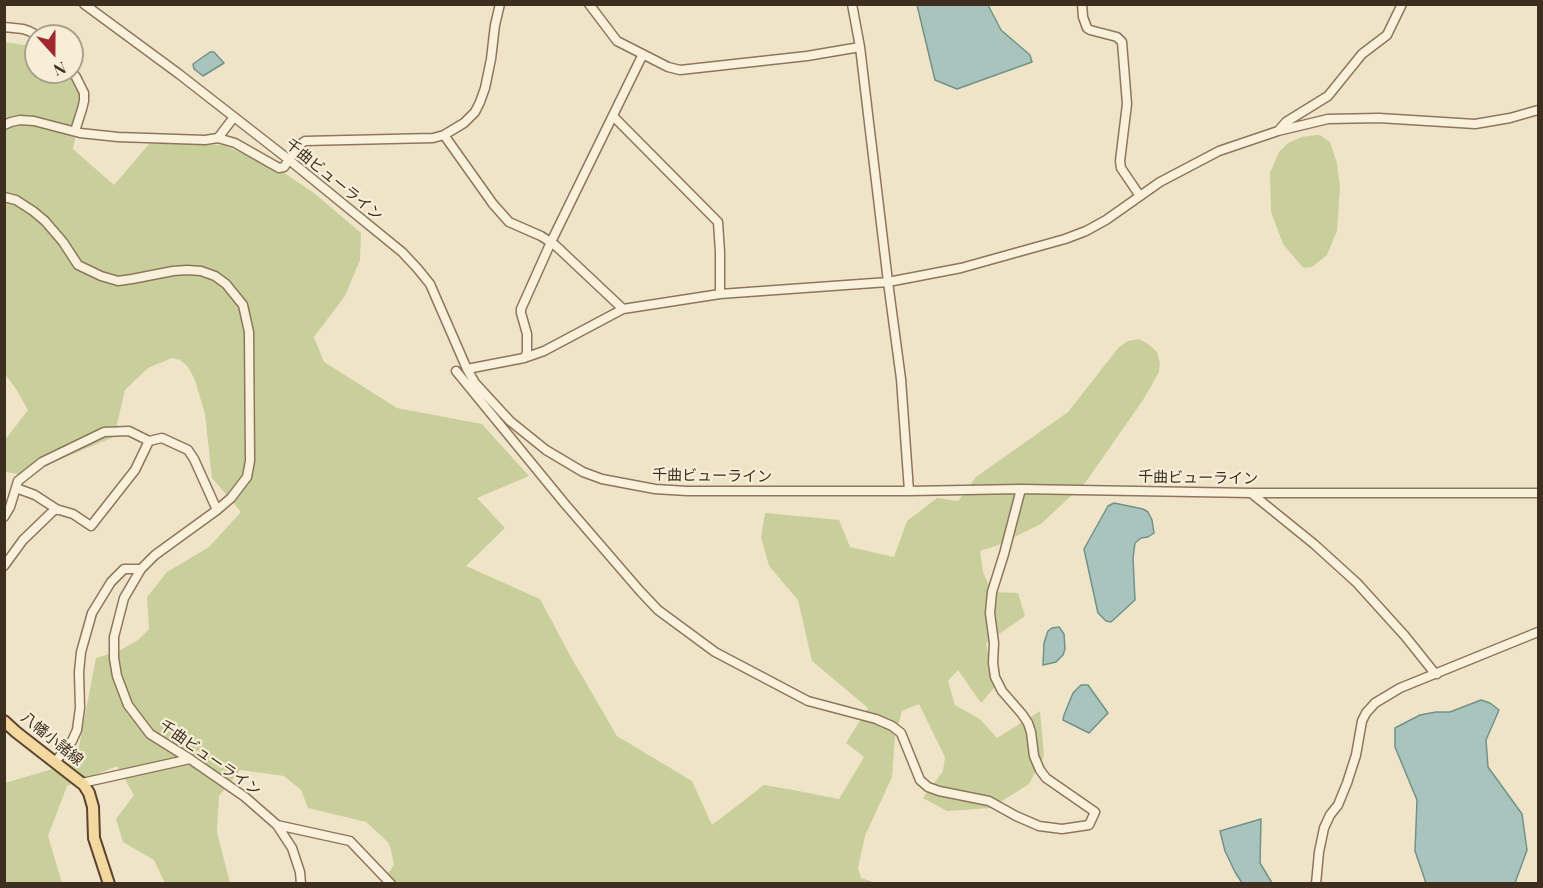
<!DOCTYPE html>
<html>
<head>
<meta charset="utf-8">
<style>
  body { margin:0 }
  #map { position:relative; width:1543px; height:888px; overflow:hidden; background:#f0e4c8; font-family:"Playfair Display",serif }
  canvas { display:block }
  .frame { position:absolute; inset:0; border:6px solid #3d2e20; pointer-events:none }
  .north { position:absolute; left:24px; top:24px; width:60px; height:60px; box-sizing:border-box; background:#f7eed8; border:2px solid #ada18e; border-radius:50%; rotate:159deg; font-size:16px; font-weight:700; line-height:24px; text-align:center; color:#3d2e20 }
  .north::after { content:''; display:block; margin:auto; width:21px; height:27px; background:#9e2a2b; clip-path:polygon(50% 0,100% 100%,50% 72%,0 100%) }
</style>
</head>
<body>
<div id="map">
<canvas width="1543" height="888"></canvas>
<div class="frame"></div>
<div class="north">N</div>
</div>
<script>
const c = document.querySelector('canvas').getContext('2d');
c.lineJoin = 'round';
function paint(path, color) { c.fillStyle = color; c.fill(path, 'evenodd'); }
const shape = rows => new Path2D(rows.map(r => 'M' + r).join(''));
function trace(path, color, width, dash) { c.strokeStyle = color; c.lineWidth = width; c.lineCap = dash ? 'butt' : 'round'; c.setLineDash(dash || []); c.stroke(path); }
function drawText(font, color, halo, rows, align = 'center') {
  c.font = font + ' "Playfair Display","Noto Sans JP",serif'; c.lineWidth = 4.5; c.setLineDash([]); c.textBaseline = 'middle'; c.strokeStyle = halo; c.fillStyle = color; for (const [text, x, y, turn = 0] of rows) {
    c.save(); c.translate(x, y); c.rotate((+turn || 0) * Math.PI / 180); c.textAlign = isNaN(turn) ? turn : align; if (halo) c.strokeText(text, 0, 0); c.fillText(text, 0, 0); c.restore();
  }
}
paint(shape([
  [5,42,36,47,36,72,72,72,83,98,73,149,114,185,150,143,222,145,274,166,314,193,361,233,360,260,345,296,314,337,324,362,397,408,482,424,529,476,477,498,505,528,466,566,540,599,572,659,617,736,692,781,712,825,764,785,793,790,839,799,864,757,846,743,868,708,812,661,798,600,769,566,761,537,765,513,839,520,850,547,894,557,907,521,937,498,958,501,976,477,1068,412,1119,347,1128,341,1139,339,1148,344,1157,352,1160,363,1159,372,1143,400,1085,483,1041,524,996,546,980,551,983,572,992,592,1018,593,1025,616,986,643,994,688,981,703,958,670,948,681,955,705,980,719,997,738,1040,711,1044,756,1029,784,991,808,947,811,923,798,943,771,945,757,919,704,902,711,895,736,892,777,865,836,858,868,861,878,877,883,381,883,394,865,391,850,388,842,366,822,308,808,301,790,284,776,240,770,219,796,217,832,230,883,165,883,154,860,123,842,116,819,134,795,117,766,67,786,48,836,62,883,5,883,5,783,76,762,96,658,119,651,138,640,149,629,147,597,167,572,209,547,241,512,212,478,205,414,195,380,188,367,180,360,172,358,148,368,125,390,114,437,55,461,34,467,24,475,5,472,4,441,28,410,16,389,5,374],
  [1316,135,1320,135,1330,142,1337,163,1340,187,1337,231,1327,255,1312,267,1304,268,1299,263,1283,244,1271,212,1270,173,1279,152,1288,143,1302,137]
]), '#c9cf9b');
const water = shape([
  [917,5,988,5,1001,30,1030,55,1032,62,957,89,935,80,917,5],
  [210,52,214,52,224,63,203,76,194,69,193,64,210,52],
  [1114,503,1143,509,1148,512,1152,520,1154,533,1148,537,1141,538,1135,543,1133,558,1135,600,1111,622,1106,621,1098,613,1084,549,1108,506,1114,503],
  [1059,627,1064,634,1065,649,1063,655,1056,662,1043,665,1044,643,1048,631,1052,628,1059,627],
  [1081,685,1088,685,1108,713,1089,733,1063,720,1064,715,1073,693,1081,685],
  [1481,700,1490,703,1499,710,1486,740,1488,767,1522,814,1527,850,1515,883,1426,883,1415,851,1417,800,1395,747,1395,728,1420,715,1436,712,1450,712,1481,700],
  [1261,819,1260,863,1272,883,1242,883,1235,872,1225,851,1220,831,1261,819]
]);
paint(water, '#a9c4bc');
trace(water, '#6f938a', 1.5);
const minor = shape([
  [84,4,179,74,288,159,402,252,417,268,430,284,467,369,475,383,510,421,546,450,583,472,602,479,655,489,687,491,909,491,1021,489,1251,493,1538,493],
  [589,4,617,41,668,67,680,70,807,56,860,47],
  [852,4,860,47,888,282,901,379,909,491],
  [1082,4,1083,17,1087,28,1090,30,1117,37,1122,42,1127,104,1120,161,1121,168,1140,196],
  [4,27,23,29,29,31,38,36],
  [72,72,76,77,84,93,84,101,82,109,75,131],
  [613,116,718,222,720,252,720,294],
  [4,125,11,122,20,120,34,121,80,133,118,137,205,140,218,138,234,117],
  [1279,130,1286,122,1328,96,1362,54,1387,35,1402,4],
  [444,135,493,204,509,222,541,236,555,245,623,309],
  [218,138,235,143,279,168,284,167,299,145,305,141,433,138,444,135,464,123,475,112,480,102,485,88,491,59,495,25,500,4],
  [4,197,16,200,33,211,45,221,63,242,78,265,101,276,118,281,132,279,173,271,187,270,201,271,215,276,226,284,243,305,249,332,250,461,247,477,231,498,217,510,155,555,141,569,124,598,114,637,114,658,117,676,128,705,150,734,190,759,245,797,277,825,292,848,300,872,301,884],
  [524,358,527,353,527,334,521,313,521,309,551,242,643,54],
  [467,369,524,358,544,351,623,309,720,294,888,282,961,268,1065,239,1086,231,1106,220,1160,182,1219,151,1278,131,1328,119,1379,118,1475,124,1510,118,1538,110],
  [456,371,565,504,640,591,658,610,715,652,808,701,876,719,892,726,901,733,920,780,928,787,939,791,989,801,1016,816,1039,826,1062,829,1089,825,1095,812,1046,778,1040,770,1034,756,1031,732,1028,723,1022,714,1002,691,995,677,993,663,994,643,990,613,992,592,1004,554,1021,489],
  [16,488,35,495,58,510],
  [1251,493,1314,544,1357,583,1405,636,1433,671,1437,674],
  [4,517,10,507,18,481,42,462,104,432,129,431,149,441],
  [4,566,23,540,51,513,56,509,73,514,91,526,135,470,149,441,162,438,188,450,194,459,217,510],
  [55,762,72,741,77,730,80,708,79,672,81,652,92,613,111,582,124,569,141,569],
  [82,783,190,759],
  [277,825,350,841,391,884],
  [1316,884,1319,852,1324,828,1330,815,1338,805,1347,783,1356,755,1362,721,1366,713,1375,703,1400,688,1538,632]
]);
const major = shape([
  [4,721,16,732,84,785,89,793,93,807,94,838,109,884]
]);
trace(minor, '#8d765c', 11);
trace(major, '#5b4430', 14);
trace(minor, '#faf1dc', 8);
trace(major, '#f3d9a0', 10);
drawText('15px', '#3d2e20', '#f7eed8', [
  ["千曲ビューライン",334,180,39],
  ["千曲ビューライン",712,476,1],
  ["千曲ビューライン",1198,478,1],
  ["八幡小諸線",52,739,39],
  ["千曲ビューライン",210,758,35]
]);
</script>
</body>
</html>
